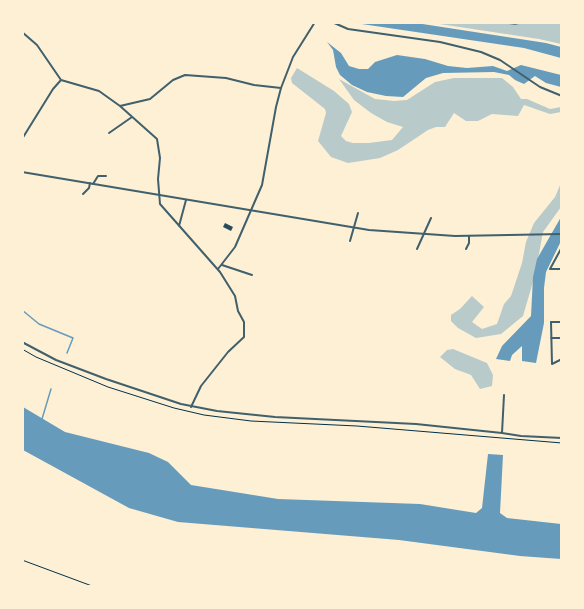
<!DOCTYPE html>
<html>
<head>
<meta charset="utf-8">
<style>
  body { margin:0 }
  #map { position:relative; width:584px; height:609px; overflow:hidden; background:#fdf0d5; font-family:"DejaVu Sans",sans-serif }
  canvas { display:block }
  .frame { position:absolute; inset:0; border:24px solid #fdf0d5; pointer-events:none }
</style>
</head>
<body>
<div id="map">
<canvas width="584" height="609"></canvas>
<div class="frame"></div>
</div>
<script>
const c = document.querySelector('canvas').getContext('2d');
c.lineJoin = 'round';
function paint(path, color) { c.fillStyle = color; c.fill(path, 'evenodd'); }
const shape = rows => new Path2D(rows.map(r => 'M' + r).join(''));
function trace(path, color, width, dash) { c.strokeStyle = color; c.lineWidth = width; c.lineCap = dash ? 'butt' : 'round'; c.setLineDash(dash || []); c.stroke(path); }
paint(shape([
  [433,23,561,23,561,44,539,39],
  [297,68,334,91,349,104,352,112,341,136,346,141,353,143,369,143,392,140,403,127,387,122,371,113,354,100,339,79,375,99,394,101,407,100,435,82,454,78,502,78,513,87,521,99,527,99,550,109,561,107,561,112,550,114,524,105,518,116,492,114,478,121,466,121,454,113,445,127,436,127,428,130,398,150,380,158,348,163,331,157,318,141,326,113,325,109,292,83,291,78],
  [561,183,561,207,543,232,535,275,523,316,501,334,476,338,458,328,451,321,451,315,460,309,472,296,484,307,472,322,482,329,497,324,504,304,511,296,522,263,526,242,534,223,555,197],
  [453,349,487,363,493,375,492,386,480,389,471,375,455,369,440,357,447,350]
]), '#b9caca');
paint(shape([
  [355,23,416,23,546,43,561,47,561,58,524,48],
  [327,42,341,53,349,66,359,69,368,69,375,62,397,55,425,59,448,66,467,68,493,66,507,71,521,65,561,75,561,87,546,83,535,76,524,84,515,80,509,75,494,72,443,73,426,78,403,97,386,96,367,92,352,85,340,75,336,67,333,50],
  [561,217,561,241,546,272,544,288,544,323,536,363,522,361,522,346,512,355,510,361,496,359,502,346,531,316,533,277,537,259],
  [23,407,65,432,149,453,168,462,191,485,278,499,420,504,476,513,482,508,488,454,503,455,500,513,507,518,561,524,561,559,520,556,399,540,178,522,129,508,23,450]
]), '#669bbc');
trace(shape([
  [22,310,39,324,73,338,67,353],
  [42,419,51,389]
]), '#669bbc', 1.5);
paint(shape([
  [225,223,233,227,231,231,223,227]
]), '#264d5e');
trace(shape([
  [22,349,36,357,108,387,174,408,204,415,251,421,357,426,562,443],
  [22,560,92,586]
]), '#003049', 1);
trace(shape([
  [499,22,515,24,525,22]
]), '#3f606c', 1.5);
trace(shape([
  [22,32,37,45,61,80,99,91,120,106,150,99,173,80,185,75,226,78,254,85,281,88,276,107,262,185,235,247,218,269],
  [120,106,157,139,160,158,158,179,160,204,220,272,235,296,238,311,244,322,244,337,228,352,201,386,191,407],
  [109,133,132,117],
  [22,139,53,89,61,80],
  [93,184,98,176,106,176],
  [83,194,89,188,90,183],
  [179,226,186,200],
  [350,241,358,213],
  [562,247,550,269,562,269],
  [417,249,431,218],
  [466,249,469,243,469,236],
  [222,265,252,275],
  [551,322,552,364,562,359],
  [551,338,562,338],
  [22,342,56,360,106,379,181,404,217,411,275,417,416,424,502,433,504,395]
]), '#3f606c', 2);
trace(shape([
  [332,22,348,29,440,42,481,52,500,60,540,87,562,96],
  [281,88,293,57,315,22],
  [22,172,369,230,455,236,562,234],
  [551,322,562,322],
  [502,433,521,436,562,438]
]), '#3f606c', 2);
</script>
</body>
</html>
